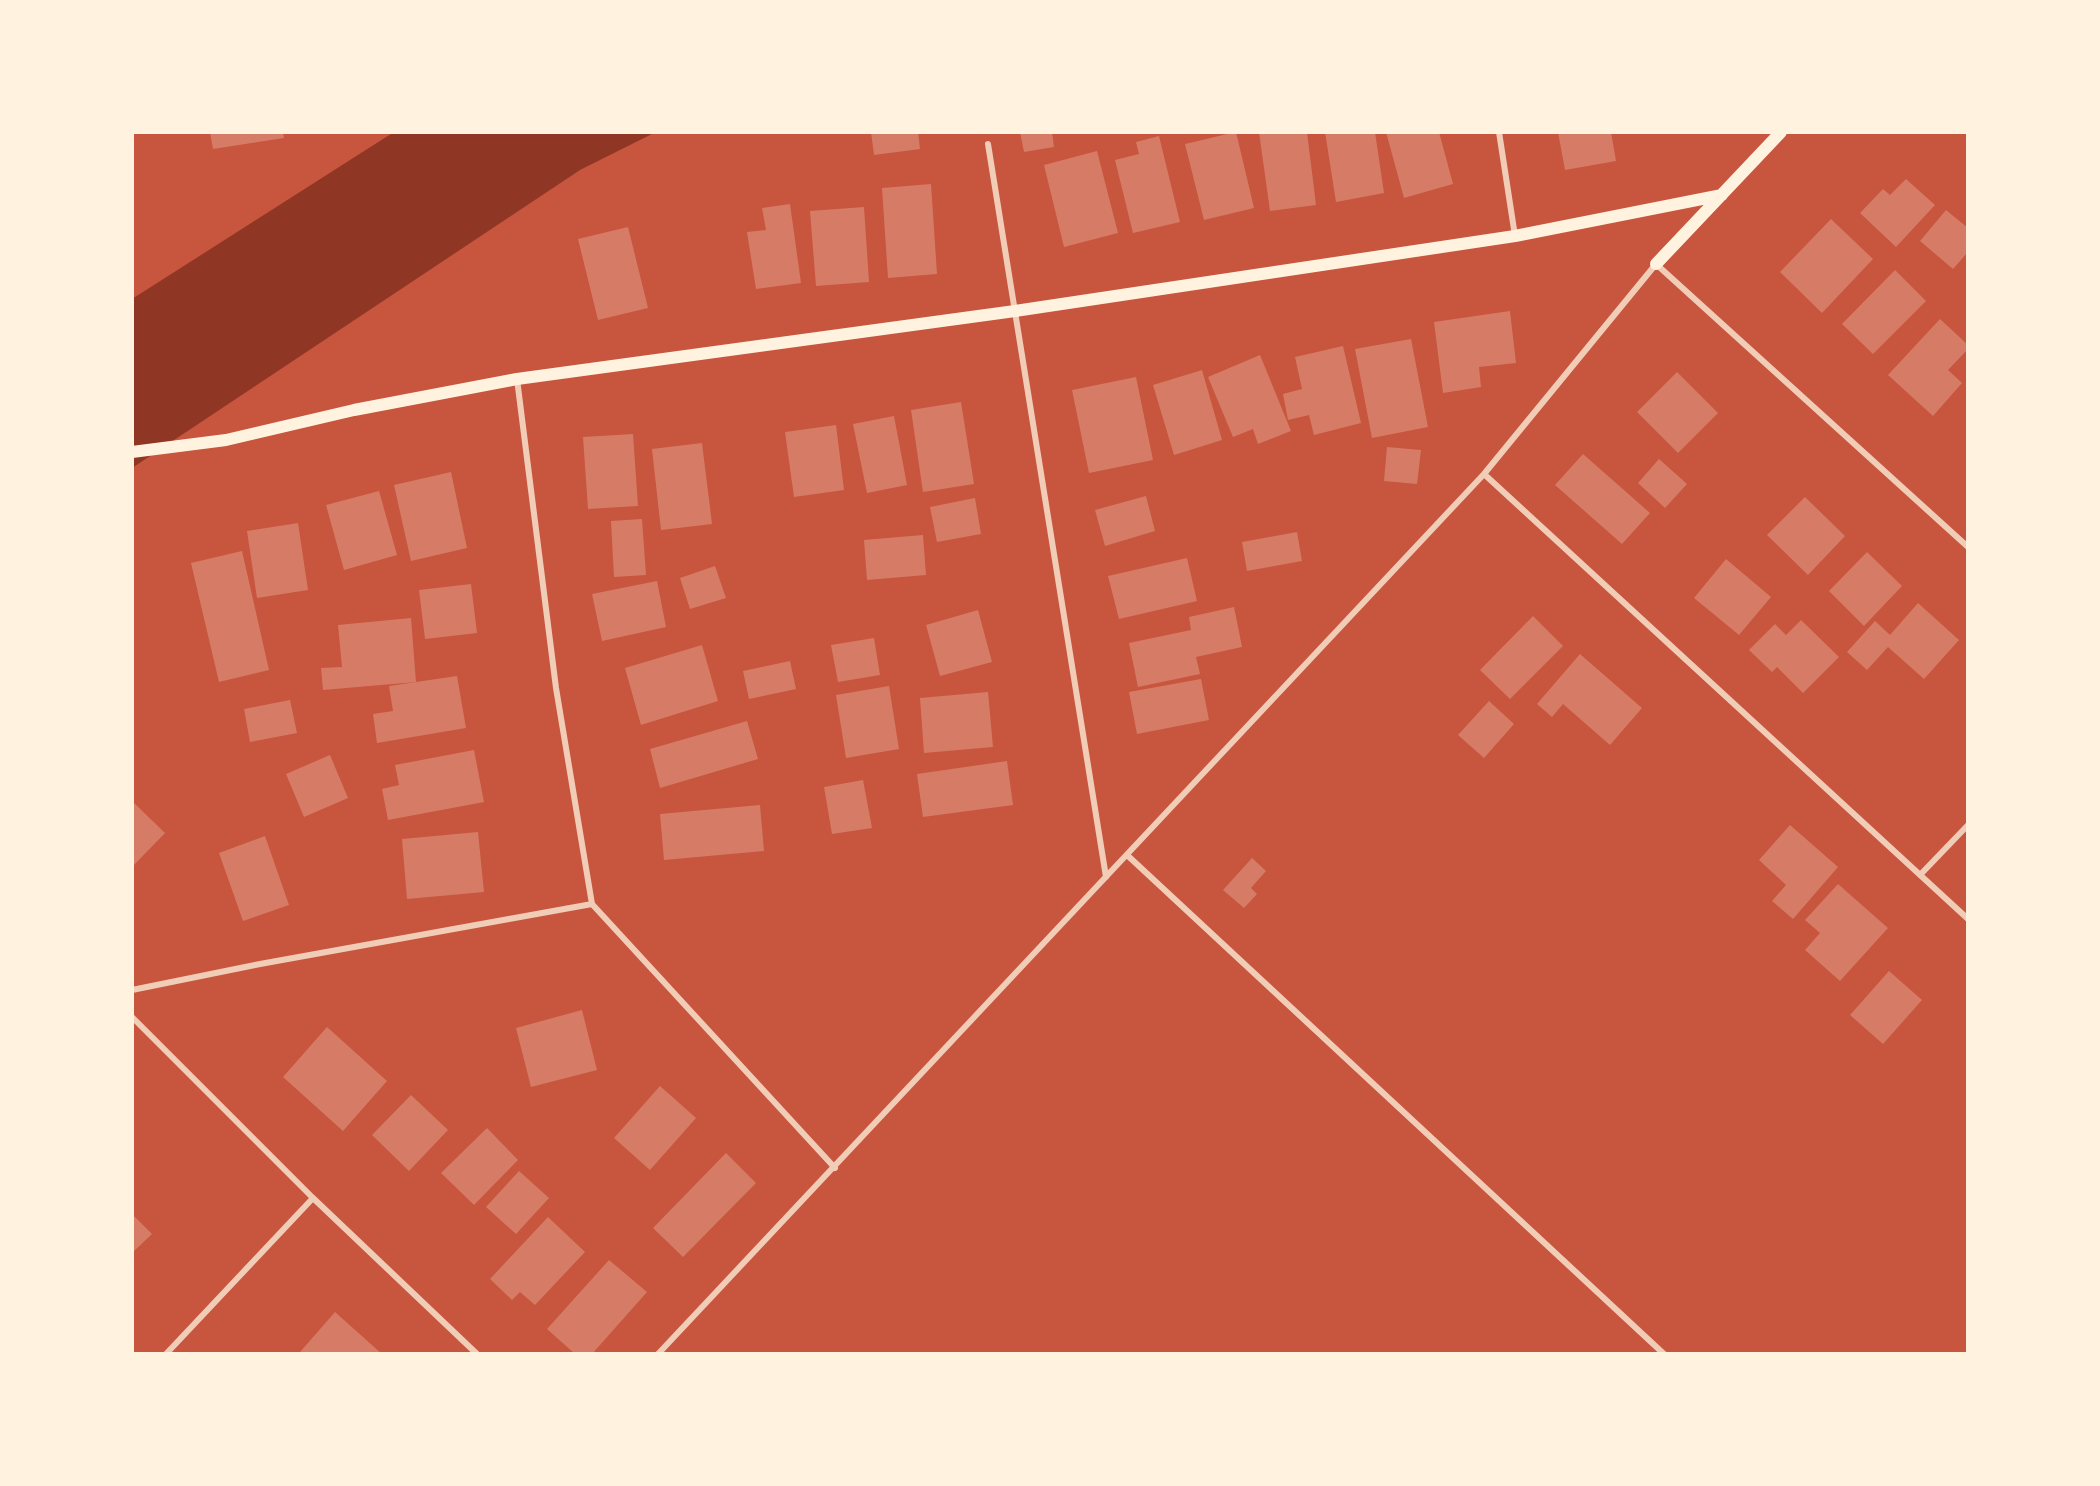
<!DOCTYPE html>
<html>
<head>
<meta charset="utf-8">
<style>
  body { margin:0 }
  #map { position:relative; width:2100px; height:1486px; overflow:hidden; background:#c8553d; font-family:Ubuntu,sans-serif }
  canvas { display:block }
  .frame { position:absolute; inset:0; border:134px solid #fff3e0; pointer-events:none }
</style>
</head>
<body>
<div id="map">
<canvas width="2100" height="1486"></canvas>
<div class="frame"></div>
</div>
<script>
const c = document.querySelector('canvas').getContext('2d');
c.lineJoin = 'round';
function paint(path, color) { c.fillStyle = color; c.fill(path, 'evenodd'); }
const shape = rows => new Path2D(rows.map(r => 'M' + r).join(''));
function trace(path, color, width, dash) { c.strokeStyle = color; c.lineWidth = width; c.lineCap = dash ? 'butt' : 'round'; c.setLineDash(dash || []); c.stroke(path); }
paint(shape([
  [394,132,656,132,580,170,132,468,132,299]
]), '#8f3625');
paint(shape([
  [210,132,283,132,284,138,213,149],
  [871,132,918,132,920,149,874,155],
  [1020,132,1052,132,1054,147,1024,152],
  [1236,132,1254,208,1204,220,1185,144],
  [1259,132,1307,132,1316,205,1270,211],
  [1325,132,1375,132,1384,193,1336,202],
  [1386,132,1439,132,1453,184,1404,198],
  [1558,132,1611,132,1616,161,1565,170],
  [1159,136,1180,222,1133,233,1115,160,1139,154,1136,142],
  [1097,151,1118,233,1064,247,1044,165],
  [1906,179,1935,205,1896,247,1860,213,1883,189,1890,195],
  [931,184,937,274,888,278,882,188],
  [790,204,801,283,756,289,747,232,766,230,762,208],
  [864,207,869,282,816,286,810,211],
  [1946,210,1968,228,1968,252,1953,269,1920,241],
  [1831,219,1873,259,1822,313,1780,272],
  [628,227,648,308,598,320,578,239],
  [1895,270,1926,301,1873,354,1842,324],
  [1510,311,1516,363,1479,367,1481,387,1443,393,1434,322],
  [1940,319,1968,345,1968,349,1948,370,1962,383,1933,416,1888,375],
  [1411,339,1428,427,1372,438,1355,349],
  [1343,346,1361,423,1314,435,1309,415,1288,420,1283,394,1302,389,1295,357],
  [1260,355,1291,431,1258,444,1253,429,1233,437,1208,377],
  [1202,370,1222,440,1174,455,1153,385],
  [1677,372,1718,413,1678,453,1637,412],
  [1136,377,1153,460,1089,473,1072,390],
  [961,402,974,484,923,492,911,410],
  [894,416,907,485,867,493,853,424],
  [836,425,844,490,794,497,785,432],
  [633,434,638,506,588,509,583,437],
  [702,443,712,524,661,530,652,449],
  [1387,447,1421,450,1417,484,1384,481],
  [1583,454,1650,513,1622,544,1555,485],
  [1659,459,1687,484,1665,508,1638,483],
  [451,472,467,548,411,561,394,485],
  [379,491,397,555,344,570,326,505],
  [1146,496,1155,531,1105,546,1095,510],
  [1805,497,1845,536,1808,575,1767,535],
  [975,498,981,534,937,542,930,507],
  [642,519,646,575,614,577,611,521],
  [298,523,308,590,257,598,247,531],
  [1297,532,1302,561,1247,571,1242,542],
  [923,535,926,575,867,580,864,540],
  [242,551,269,670,219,682,191,563],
  [1867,552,1902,586,1864,626,1829,591],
  [1187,558,1197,601,1119,619,1108,576],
  [1726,559,1771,597,1739,635,1694,598],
  [715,566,726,598,690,609,680,578],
  [657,581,666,627,602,641,592,594],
  [471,584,477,633,425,639,419,590],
  [1918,603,1959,640,1924,679,1888,647,1867,670,1847,652,1875,621,1890,635],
  [1234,607,1242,647,1196,657,1200,674,1138,687,1129,643,1191,630,1189,617],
  [978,610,992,662,940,676,926,625],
  [1533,616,1563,646,1510,699,1480,670],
  [411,618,416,682,323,690,321,668,342,667,338,625],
  [1801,620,1839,657,1803,693,1777,667,1772,672,1749,650,1775,624,1786,635],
  [874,638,880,675,838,682,831,645],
  [702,645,718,701,641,725,625,668],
  [1580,654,1642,708,1610,745,1563,704,1552,717,1537,704],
  [790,661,796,689,749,699,743,671],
  [457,676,466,728,377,743,373,714,393,711,389,686],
  [1201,679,1209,720,1137,734,1129,692],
  [889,686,899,749,846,758,836,695],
  [988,692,993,747,924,753,920,698],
  [290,700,297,733,250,742,244,709],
  [1489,701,1514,724,1484,758,1458,735],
  [747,721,758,759,660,788,650,749],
  [474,750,484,802,388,820,382,789,399,785,395,765],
  [330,755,348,798,304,817,286,774],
  [1007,761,1013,805,923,817,917,774],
  [863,780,872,828,832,834,824,787],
  [132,801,165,833,132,867],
  [760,805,764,851,664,860,660,814],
  [1790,825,1838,867,1793,919,1772,901,1786,885,1759,860],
  [478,832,484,892,407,899,402,839],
  [265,836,289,905,243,921,219,853],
  [1252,858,1266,871,1251,888,1257,894,1244,908,1223,890],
  [1838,884,1888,928,1840,981,1805,950,1820,933,1805,920],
  [1889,971,1922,1000,1883,1044,1850,1015],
  [582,1010,597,1070,531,1087,516,1028],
  [327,1027,387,1081,343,1131,283,1077],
  [660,1086,696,1118,650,1170,614,1138],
  [411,1095,448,1130,409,1171,372,1135],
  [487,1128,518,1160,474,1205,441,1173],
  [726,1153,756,1183,683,1257,653,1228],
  [519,1171,549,1198,516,1234,486,1207],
  [132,1214,152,1234,132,1253],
  [548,1217,585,1252,535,1305,520,1292,512,1300,490,1279],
  [609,1260,647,1292,592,1354,575,1354,547,1329],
  [335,1312,382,1354,302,1354,300,1352]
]), '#d67c66');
trace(shape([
  [1499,132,1515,236],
  [988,144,1106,877],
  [517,379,556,688,592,904,835,1168],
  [1484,474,1968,919],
  [1127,855,1664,1354],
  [1920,875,1968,825],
  [132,990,260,964,592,904],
  [132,1017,313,1198,477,1354],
  [166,1354,313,1198],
  [658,1354,1484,474,1656,264,1968,547]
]), '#f1ccb7', 6);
trace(shape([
  [1656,264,1781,132],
  [132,452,226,440,354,410,517,379,1015,311,1515,236,1722,195]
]), '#fff3e0', 12);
</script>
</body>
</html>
